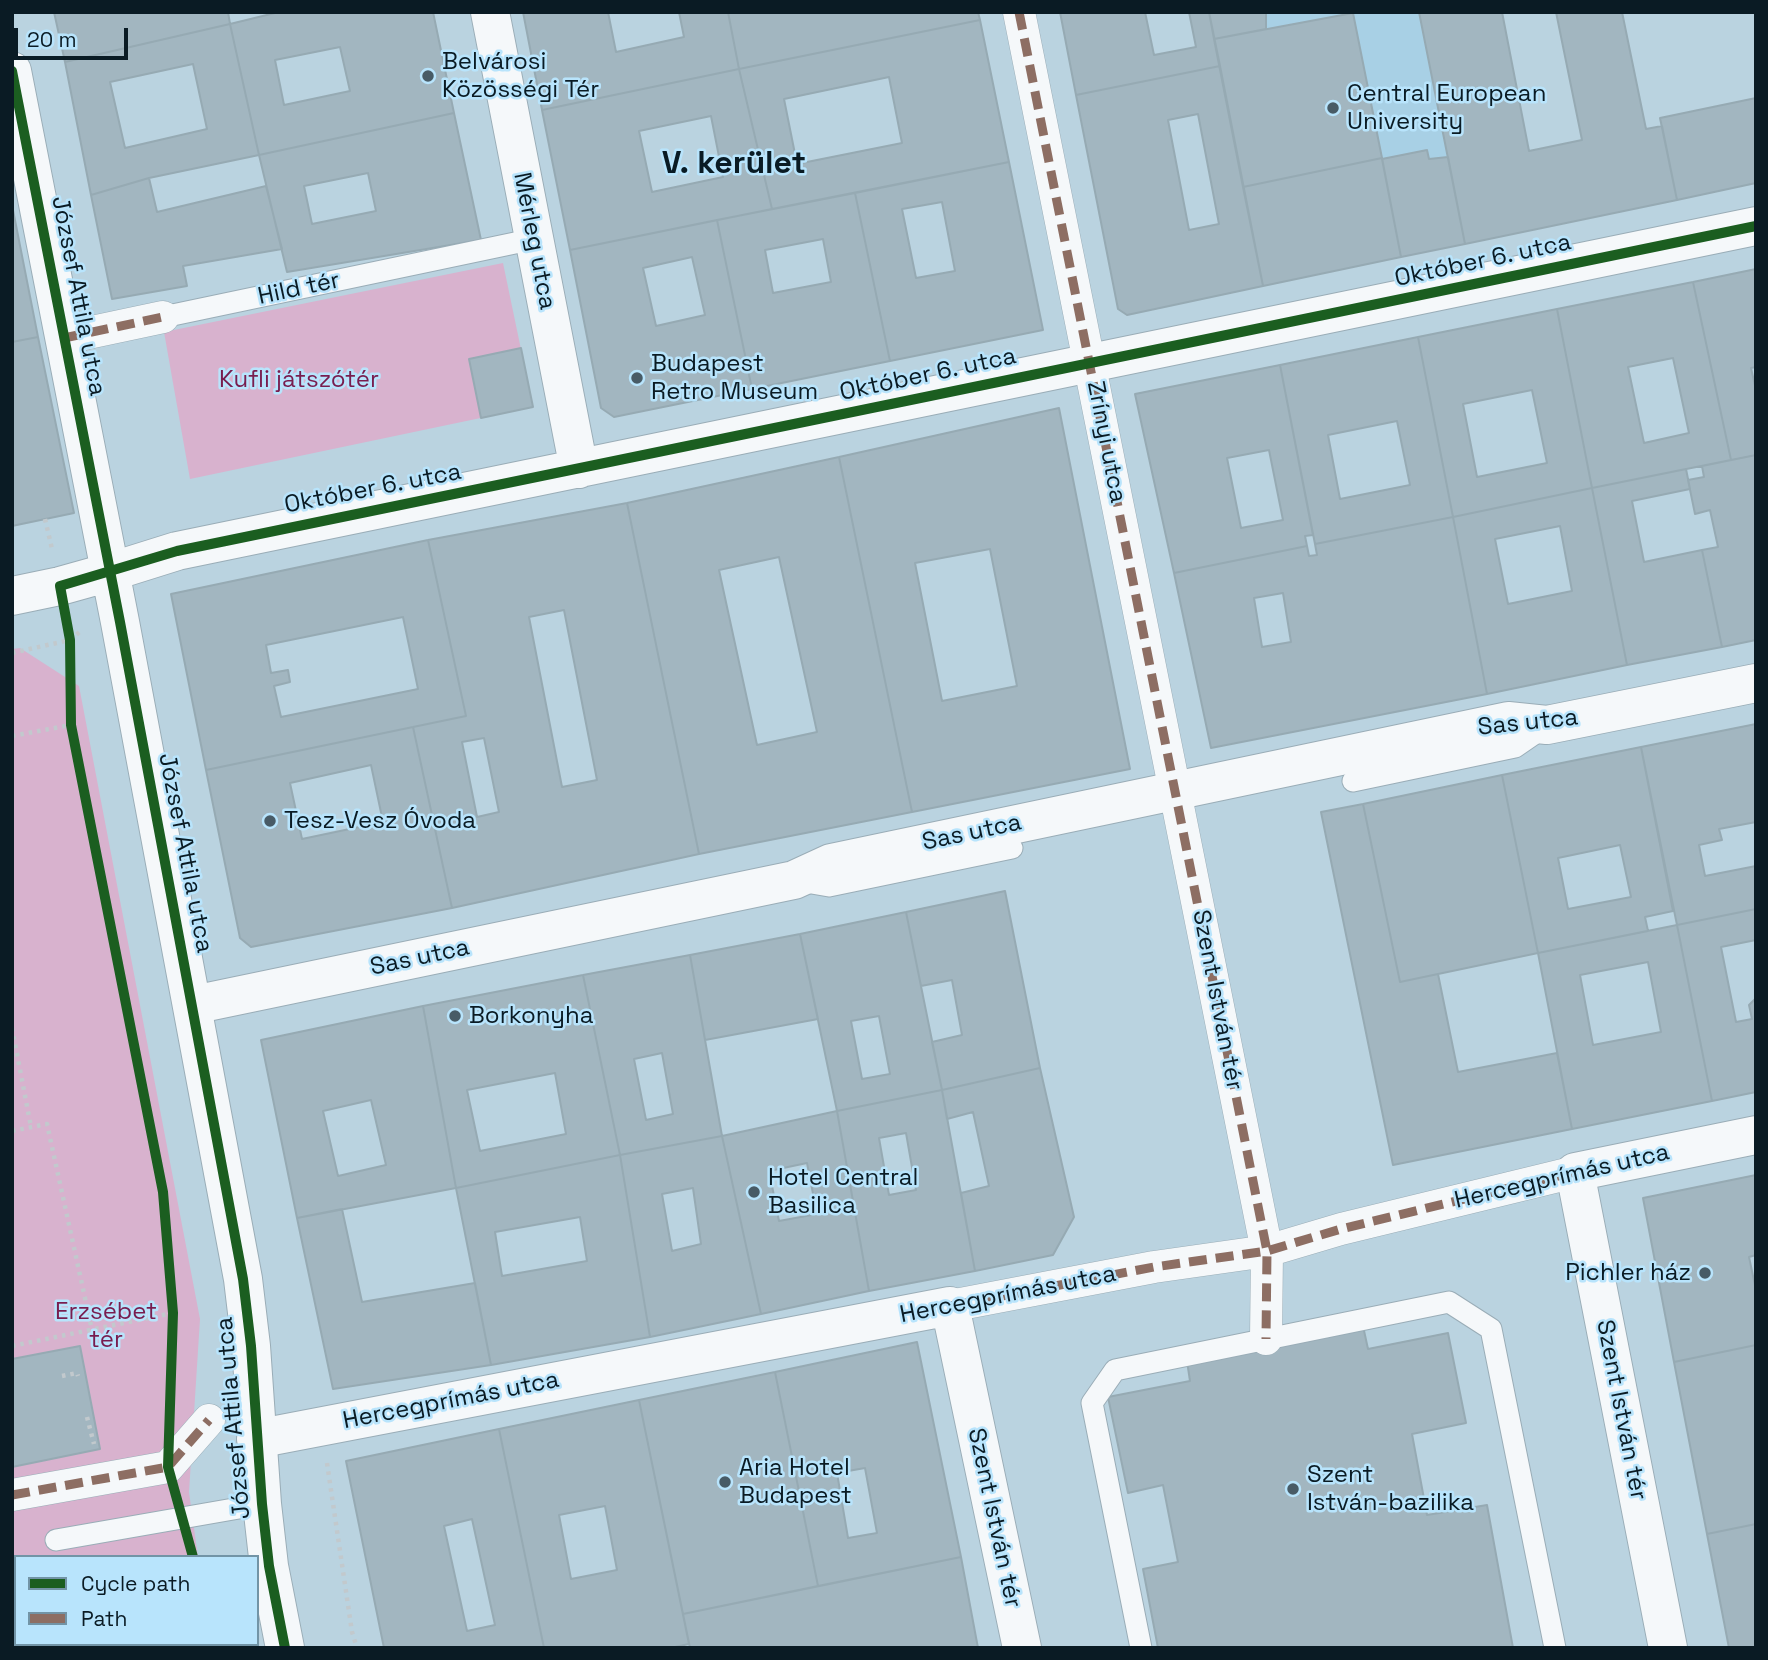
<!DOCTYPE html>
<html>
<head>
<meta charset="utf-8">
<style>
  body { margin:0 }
  #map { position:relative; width:1768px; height:1660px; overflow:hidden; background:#bad3e0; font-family:"Space Grotesk",sans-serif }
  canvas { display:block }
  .frame { position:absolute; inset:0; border:14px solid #0a1b24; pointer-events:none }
  .legend { position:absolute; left:14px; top:1555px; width:245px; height:91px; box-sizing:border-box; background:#b8e4fc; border:2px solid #7294a6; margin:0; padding:9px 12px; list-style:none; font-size:21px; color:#0a1b24 }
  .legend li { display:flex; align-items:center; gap:14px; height:35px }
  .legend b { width:35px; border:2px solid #7294a6 }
  .scale { position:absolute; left:14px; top:28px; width:114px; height:32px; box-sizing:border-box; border:4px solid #0a1b24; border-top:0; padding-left:9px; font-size:21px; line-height:24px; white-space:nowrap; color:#0a1b24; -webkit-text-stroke:5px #b8e4fc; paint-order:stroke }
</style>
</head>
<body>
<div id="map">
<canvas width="1768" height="1660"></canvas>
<div class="frame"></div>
<ul class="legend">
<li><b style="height:9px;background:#1b5e20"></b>Cycle path</li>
<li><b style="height:9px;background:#8d6e63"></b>Path</li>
</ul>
<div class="scale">20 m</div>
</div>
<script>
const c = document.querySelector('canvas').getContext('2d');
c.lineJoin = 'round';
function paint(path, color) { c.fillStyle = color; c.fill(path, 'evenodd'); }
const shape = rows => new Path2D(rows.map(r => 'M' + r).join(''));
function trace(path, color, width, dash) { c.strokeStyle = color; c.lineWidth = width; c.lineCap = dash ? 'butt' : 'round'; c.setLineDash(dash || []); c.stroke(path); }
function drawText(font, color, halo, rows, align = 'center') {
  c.font = font + ' "Space Grotesk",sans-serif'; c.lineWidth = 5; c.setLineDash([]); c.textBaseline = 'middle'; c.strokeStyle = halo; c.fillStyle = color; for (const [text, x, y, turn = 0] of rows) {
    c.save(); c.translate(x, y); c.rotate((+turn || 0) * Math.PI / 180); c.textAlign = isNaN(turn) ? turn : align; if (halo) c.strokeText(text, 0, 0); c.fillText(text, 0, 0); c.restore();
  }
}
paint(shape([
  [1209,12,1419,12,1448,157,1429,159,1427,150,1243,187]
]), '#a8d0e5');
paint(shape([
  [503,263,533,407,190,479,164,332],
  [20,648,79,686,200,1319,189,1492,198,1557,16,1557,16,1644,211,1644,211,1648,12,1648,12,649]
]), '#d8b2ce');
const building = shape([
  [54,12,228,12,230,24,65,62,54,12],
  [279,12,433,12,454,113,259,155,230,24,279,12],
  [340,47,350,91,284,105,275,60,340,47],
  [523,12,608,12,616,52,684,37,679,12,728,12,739,69,542,110,523,12],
  [728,12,978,12,980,20,739,69,728,12],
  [1060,12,1145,12,1154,55,1196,47,1189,12,1209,12,1220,66,1076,95,1060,12],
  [1209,12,1266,12,1266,29,1214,39,1209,12],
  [1419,12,1502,12,1529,151,1582,140,1556,12,1622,12,1646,129,1662,126,1677,200,1465,244,1419,12],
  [1353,13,1382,158,1243,187,1214,39,1353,13],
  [980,20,1009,162,772,209,739,69,980,20],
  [889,77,902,143,797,164,784,99,889,77],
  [230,24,259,155,149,178,91,195,65,62,230,24],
  [193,64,207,129,125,148,110,82,193,64],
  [1220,66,1263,286,1127,315,1118,309,1076,95,1220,66],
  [1198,114,1219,224,1189,230,1168,120,1198,114],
  [739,69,772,209,570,250,542,110,739,69],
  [711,116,723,177,652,192,639,131,711,116],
  [1756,98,1756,183,1677,200,1660,118,1756,98],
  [454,113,481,240,287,272,259,155,454,113],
  [368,173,376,211,312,224,304,186,368,173],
  [1427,150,1429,159,1448,157,1465,244,1401,257,1382,159,1427,150],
  [1382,158,1401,257,1263,286,1243,187,1382,158],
  [1009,162,1043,330,890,361,855,193,1009,162],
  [942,202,955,271,916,278,902,209,942,202],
  [149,178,157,212,266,186,282,249,183,266,187,286,112,299,91,195,149,178],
  [855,193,890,361,752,389,717,220,855,193],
  [823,239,831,282,773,293,765,250,823,239],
  [12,205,38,337,12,342,12,205],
  [717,220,752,389,614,417,601,408,570,250,717,220],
  [692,257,705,315,656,326,643,268,692,257],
  [1756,269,1756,367,1751,368,1756,390,1756,455,1731,460,1693,282,1756,269],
  [1693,282,1731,460,1592,488,1557,309,1693,282],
  [1673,358,1689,433,1644,443,1628,367,1673,358],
  [1557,309,1592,488,1453,517,1418,337,1557,309],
  [1532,390,1547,463,1477,477,1463,404,1532,390],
  [38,337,74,513,12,526,12,342,38,337],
  [1418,337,1453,517,1315,544,1280,365,1418,337],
  [1397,421,1410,485,1340,499,1328,435,1397,421],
  [521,348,533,407,481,418,469,359,521,348],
  [1280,365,1313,535,1305,536,1307,546,1174,573,1135,394,1280,365],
  [1269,450,1283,520,1241,528,1227,458,1269,450],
  [1059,408,1130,769,912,812,839,457,1059,408],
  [990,549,1017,686,942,701,915,563,990,549],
  [1756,455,1756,640,1722,647,1702,550,1718,547,1710,510,1695,514,1688,480,1704,477,1702,466,1756,455],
  [839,457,912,812,699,854,627,503,839,457],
  [779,557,817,732,757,745,719,570,779,557],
  [1686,469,1690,489,1632,501,1644,562,1702,550,1722,647,1627,665,1592,488,1686,469],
  [1592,488,1627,665,1487,694,1453,517,1592,488],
  [1560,526,1572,591,1508,604,1495,539,1560,526],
  [627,503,699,854,452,908,413,727,466,716,428,540,627,503],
  [564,610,597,780,562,787,529,617,564,610],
  [484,738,499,812,477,817,462,742,484,738],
  [1453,517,1487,694,1211,748,1174,573,1307,546,1309,556,1317,555,1315,544,1453,517],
  [1283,593,1291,642,1262,647,1254,598,1283,593],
  [428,540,466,716,206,770,171,594,428,540],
  [403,617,418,689,281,717,274,686,290,682,288,670,271,673,266,645,403,617],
  [1756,724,1756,822,1719,829,1722,840,1699,845,1705,876,1756,866,1756,909,1677,925,1641,747,1756,724],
  [413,727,452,908,251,947,240,938,206,770,413,727],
  [371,765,383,822,302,839,290,783,371,765],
  [1641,747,1673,911,1645,917,1648,931,1538,953,1502,775,1641,747],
  [1620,845,1631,897,1568,909,1558,858,1620,845],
  [1502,775,1538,953,1400,982,1363,804,1502,775],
  [1363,804,1400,982,1438,974,1458,1072,1557,1053,1572,1129,1393,1165,1321,812,1363,804],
  [1005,891,1040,1068,942,1090,932,1042,962,1035,952,980,921,986,906,912,1005,891],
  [1756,909,1756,940,1721,947,1736,1022,1752,1019,1749,1005,1756,998,1756,1092,1712,1101,1677,925,1756,909],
  [906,912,942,1090,837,1111,800,934,906,912],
  [879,1016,890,1074,862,1079,851,1021,879,1016],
  [1677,925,1712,1101,1572,1129,1538,953,1677,925],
  [1648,962,1661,1032,1593,1045,1580,975,1648,962],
  [800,934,818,1019,705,1040,690,955,800,934],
  [690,955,722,1136,620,1155,583,975,690,955],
  [662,1053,673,1114,646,1120,634,1059,662,1053],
  [583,975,620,1155,456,1188,423,1006,583,975],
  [555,1073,566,1134,480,1151,467,1090,555,1073],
  [423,1006,456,1188,297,1218,261,1040,423,1006],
  [371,1100,386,1165,338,1176,323,1111,371,1100],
  [1040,1068,1074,1217,1053,1255,975,1271,961,1193,989,1186,973,1112,947,1119,942,1090,1040,1068],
  [942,1090,975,1271,869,1291,837,1111,942,1090],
  [906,1133,916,1190,889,1195,879,1138,906,1133],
  [837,1111,869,1291,761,1314,722,1136,837,1111],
  [807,1163,817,1214,779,1221,769,1171,807,1163],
  [722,1136,761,1314,650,1337,620,1155,722,1136],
  [693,1188,701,1244,672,1251,662,1194,693,1188],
  [620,1155,650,1337,491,1365,456,1188,620,1155],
  [580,1217,587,1261,502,1276,495,1232,580,1217],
  [1756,1175,1756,1255,1749,1257,1756,1290,1756,1345,1674,1362,1643,1198,1756,1175],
  [342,1209,362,1302,475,1283,491,1365,333,1389,297,1218,342,1209],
  [1363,1326,1368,1349,1448,1333,1466,1423,1412,1434,1427,1515,1487,1505,1513,1648,1158,1648,1143,1569,1178,1562,1163,1485,1128,1493,1108,1397,1190,1381,1187,1361,1363,1326],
  [917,1342,961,1557,818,1586,775,1372,917,1342],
  [865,1468,877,1533,848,1538,837,1473,865,1468],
  [1756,1345,1756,1524,1707,1534,1674,1362,1756,1345],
  [80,1346,100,1449,12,1467,12,1359,80,1346],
  [775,1372,818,1586,683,1614,639,1400,775,1372],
  [639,1400,689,1644,670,1648,544,1648,499,1429,639,1400],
  [605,1506,617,1570,571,1579,559,1515,605,1506],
  [499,1429,544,1648,384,1648,346,1461,499,1429],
  [472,1519,495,1625,467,1631,444,1526,472,1519],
  [1756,1524,1756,1648,1729,1648,1707,1534,1756,1524],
  [961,1557,978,1648,690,1648,683,1614,961,1557]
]);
paint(building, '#a2b6c0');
trace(building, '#96aab3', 2);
const service = shape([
  [163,317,534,239],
  [1353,781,1515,747,1547,725],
  [800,881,829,886,1012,848],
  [56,1540,262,1504],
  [1141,1648,1092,1403,1115,1370,1449,1302,1491,1329,1555,1648]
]);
const pedestrian = shape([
  [1019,12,1267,1251,1266,1339],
  [64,338,163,317],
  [950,1306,1154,1267,1267,1251,1341,1229,1575,1172],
  [12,1495,168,1467,209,1420]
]);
const minor = shape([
  [490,12,579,469],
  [110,572,177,551,1756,226],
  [193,1005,794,880,831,863,1508,721,1547,725,1756,683],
  [256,1439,950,1306,1022,1648],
  [1668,1648,1575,1172,1756,1135]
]);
const tertiary = shape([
  [12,71,120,622,243,1279,251,1346,262,1504,269,1566,285,1648],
  [12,596,60,586,110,572]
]);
trace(service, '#9aadb7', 23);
trace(pedestrian, '#9aadb7', 33);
trace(minor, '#9aadb7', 40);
trace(tertiary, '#9aadb7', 40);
trace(shape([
  [45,519,52,549],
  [12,653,70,640,83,629],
  [12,736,71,725],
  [12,1028,31,1127],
  [12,1131,47,1124,92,1330],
  [12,1346,173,1313],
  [62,1376,77,1373,78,1376],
  [87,1417,94,1444],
  [327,1463,352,1632,357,1648]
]), '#c2c9cd', 4.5, [3.5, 5]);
trace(service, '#f5f8fa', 21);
trace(pedestrian, '#f5f8fa', 32);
trace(minor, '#f5f8fa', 38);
trace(tertiary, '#f5f8fa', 38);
trace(shape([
  [1019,12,1267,1251,1266,1339],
  [64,338,163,317],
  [950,1306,1154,1267,1267,1251,1341,1229,1575,1172],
  [12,1495,168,1467,209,1420]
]), '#8d6e63', 9, [18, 9]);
trace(shape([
  [12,71,120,622,243,1279,251,1346,262,1504,269,1566,285,1648],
  [193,1557,168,1467,173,1313,163,1192,71,725,70,640,60,586,177,551,1756,226]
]), '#1b5e20', 10);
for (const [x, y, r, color] of [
  [428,76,7,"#485b66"],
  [1333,108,7,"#485b66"],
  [637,378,7,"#485b66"],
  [270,821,7,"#485b66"],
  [455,1016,7,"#485b66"],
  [754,1192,7,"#485b66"],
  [1705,1273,7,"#485b66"],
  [725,1482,7,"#485b66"],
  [1293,1489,7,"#485b66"]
]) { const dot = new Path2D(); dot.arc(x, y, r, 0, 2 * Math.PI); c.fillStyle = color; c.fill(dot); trace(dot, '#b8e4fc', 2.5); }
drawText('24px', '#0a1b24', '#b8e4fc', [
  ["Belvárosi",442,62],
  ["Közösségi Tér",442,90],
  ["Central European",1347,94],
  ["University",1347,122],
  ["Budapest",651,364],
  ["Retro Museum",651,392],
  ["Tesz-Vesz Óvoda",284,821],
  ["Borkonyha",469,1016],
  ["Hotel Central",768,1178],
  ["Basilica",768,1206],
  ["Pichler ház",1691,1273,"right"],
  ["Aria Hotel",739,1468],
  ["Budapest",739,1496],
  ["Szent",1307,1475],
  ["István-bazilika",1307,1503]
], 'left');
drawText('24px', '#0a1b24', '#b8e4fc', [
  ["Mérleg utca",534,241,79],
  ["Október 6. utca",1483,261,-12],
  ["Hild tér",299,289,-12],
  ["József Attila utca",78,296,79],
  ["Október 6. utca",928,375,-12],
  ["Zrínyi utca",1106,442,79],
  ["Október 6. utca",373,489,-11],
  ["Sas utca",1528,723,-6],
  ["Sas utca",972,833,-12],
  ["József Attila utca",185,853,79],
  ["Sas utca",420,958,-12],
  ["Szent István tér",1217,1000,79],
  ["Hercegprímás utca",1562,1177,-13],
  ["Hercegprímás utca",1008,1295,-11],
  ["Hercegprímás utca",451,1401,-11],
  ["Szent István tér",1621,1410,79],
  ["József Attila utca",234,1418,-95],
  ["Szent István tér",994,1518,78]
]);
drawText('24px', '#781d4f', '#b8e4fc', [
  ["Kufli játszótér",299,380],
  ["Erzsébet",106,1312],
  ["tér",106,1340]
]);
drawText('bold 32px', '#0a1b24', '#b8e4fc', [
  ["V. kerület",734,164]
]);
</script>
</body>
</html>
